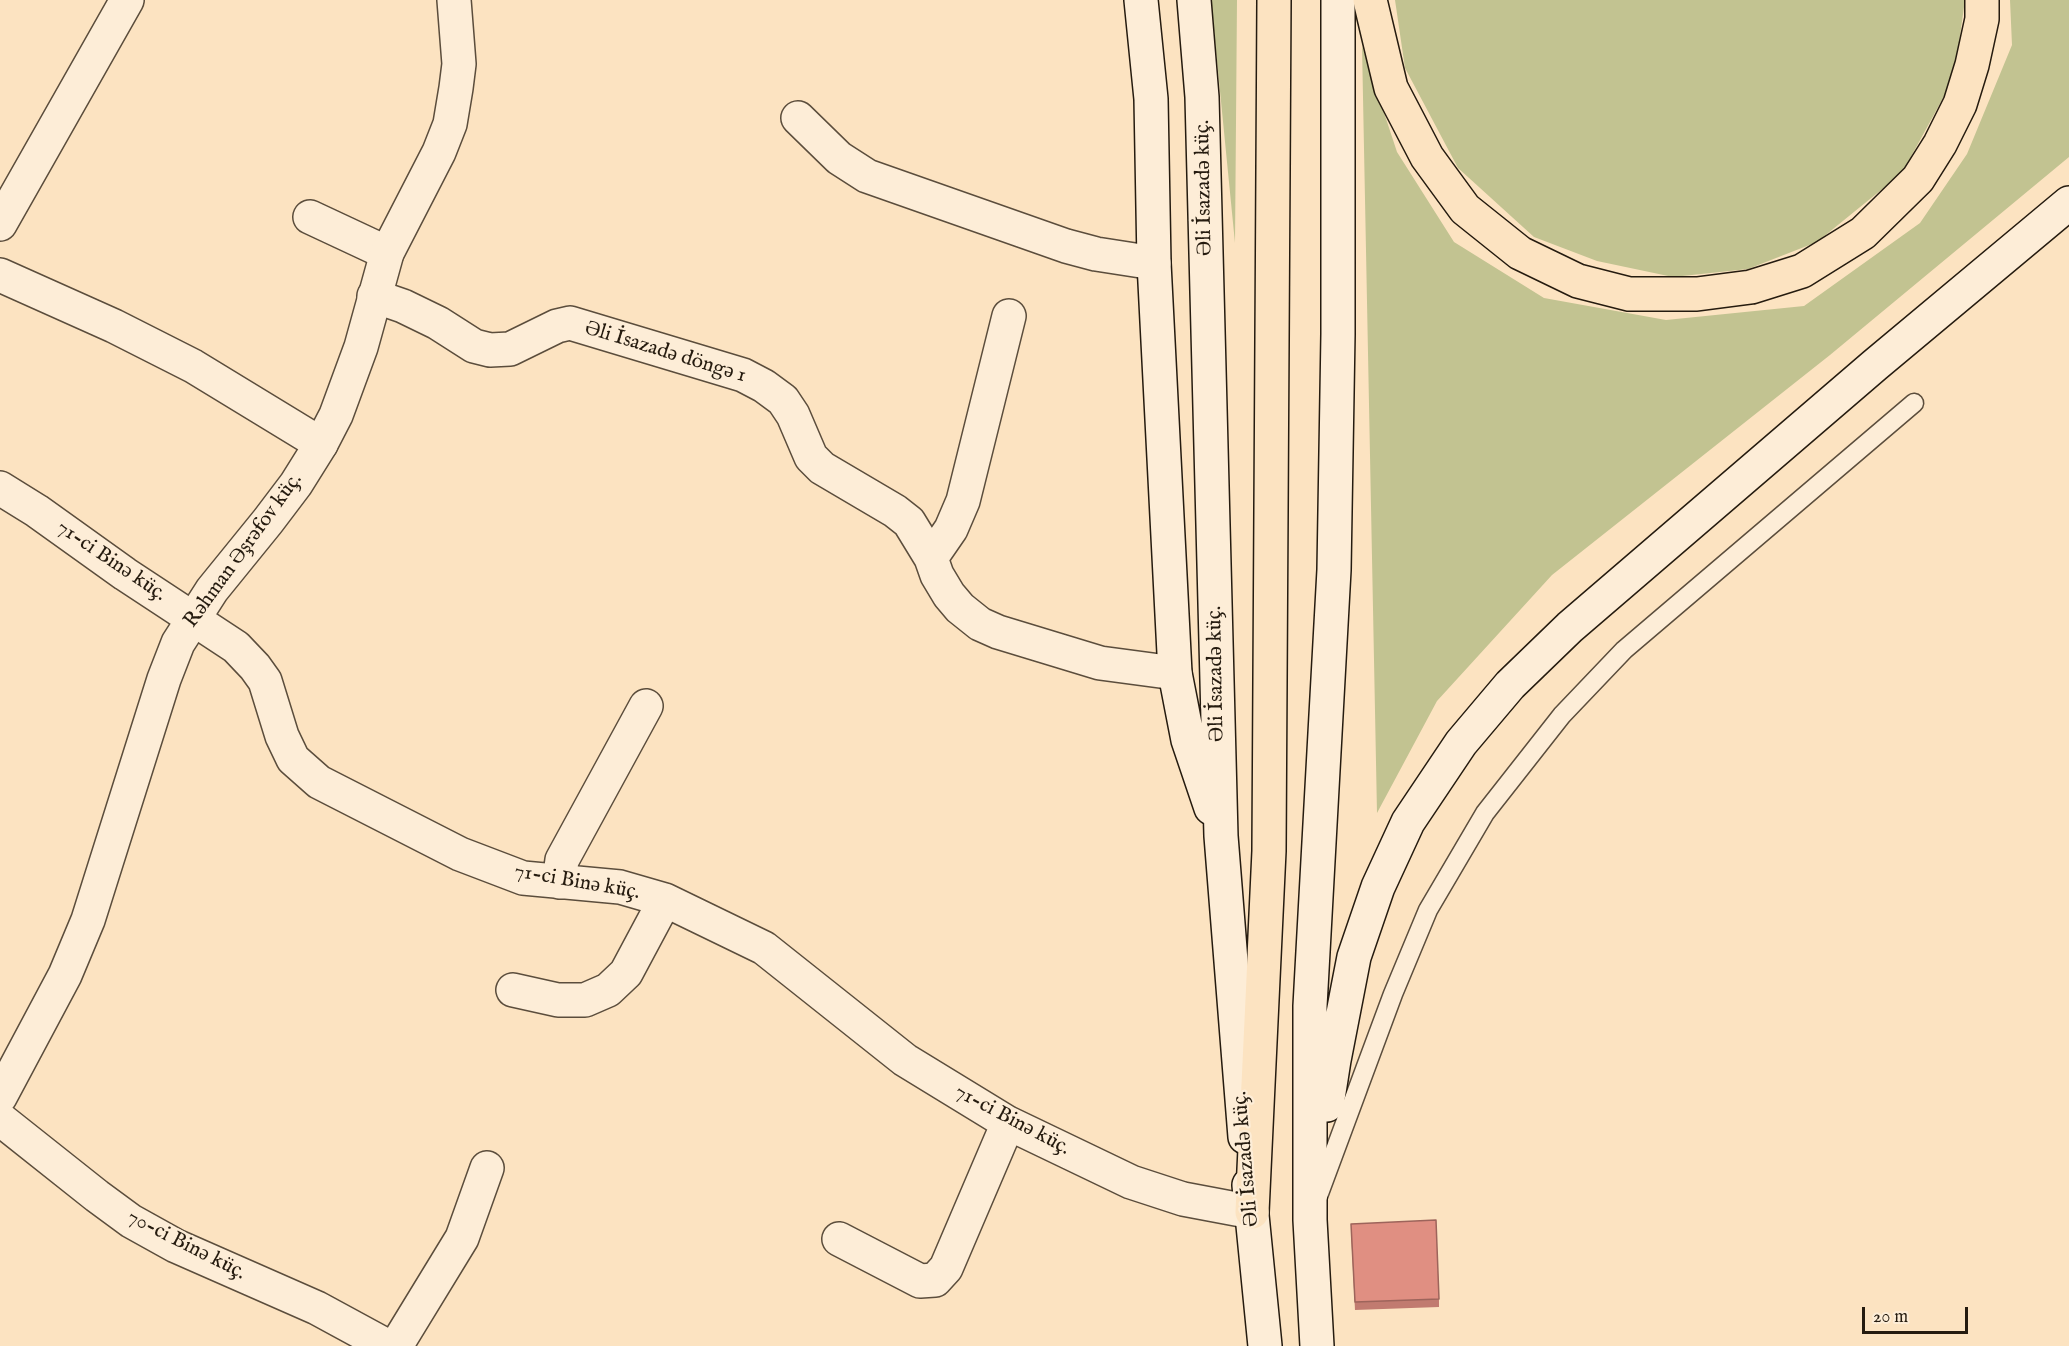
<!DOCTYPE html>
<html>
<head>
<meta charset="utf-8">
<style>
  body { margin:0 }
  #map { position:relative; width:2069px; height:1346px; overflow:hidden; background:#fce3c1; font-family:"IM FELL English",serif }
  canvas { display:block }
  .scale { position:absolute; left:1862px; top:1307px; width:106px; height:27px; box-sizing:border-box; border:3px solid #251b0f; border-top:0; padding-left:8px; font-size:18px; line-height:21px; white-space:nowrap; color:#251b0f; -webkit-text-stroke:4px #fdedd7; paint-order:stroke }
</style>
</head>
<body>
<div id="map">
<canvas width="2069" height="1346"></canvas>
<div class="scale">20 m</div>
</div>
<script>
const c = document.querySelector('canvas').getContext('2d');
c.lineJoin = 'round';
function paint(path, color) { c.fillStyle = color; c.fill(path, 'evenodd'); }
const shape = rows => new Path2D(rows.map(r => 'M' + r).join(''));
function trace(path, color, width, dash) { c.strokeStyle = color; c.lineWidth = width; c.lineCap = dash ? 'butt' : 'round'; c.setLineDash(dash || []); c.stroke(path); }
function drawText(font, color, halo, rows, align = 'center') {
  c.font = font + ' "IM FELL English",serif'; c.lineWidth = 4.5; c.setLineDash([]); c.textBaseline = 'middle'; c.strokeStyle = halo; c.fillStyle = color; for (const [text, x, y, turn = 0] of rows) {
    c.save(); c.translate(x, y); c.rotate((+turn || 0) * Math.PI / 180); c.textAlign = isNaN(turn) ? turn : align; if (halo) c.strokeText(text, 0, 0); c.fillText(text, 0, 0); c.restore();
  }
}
paint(shape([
  [1211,0,1237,0,1235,243],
  [1395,0,1965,0,1954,78,1902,173,1817,242,1748,269,1673,277,1597,261,1534,237,1458,168,1405,68],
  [2010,0,2069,0,2069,157,1830,355,1552,575,1437,701,1377,813,1362,46,1397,152,1454,242,1544,298,1666,320,1804,306,1920,223,1967,154,2012,45]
]), '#c2c391');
const service = shape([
  [1318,1196,1393,994,1428,910,1485,813,1562,715,1624,650,1914,403]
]);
const minor = shape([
  [798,118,839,158,867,176,1066,246,1096,254,1154,263],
  [310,217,387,253],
  [0,224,127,0],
  [0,275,114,326,193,366,321,444],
  [374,296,403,306,438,323,474,346,490,350,510,349,557,326,570,323,743,375,764,386,783,400,793,415,811,457,822,468,895,511,909,522,931,558,937,575,949,595,960,608,980,624,998,632,1100,663,1175,673],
  [0,488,37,511,125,574,236,647,255,667,265,681,282,736,293,759,319,782,460,854,523,878,620,887,665,900,764,948,905,1060,1008,1123,1131,1182,1183,1199,1252,1212],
  [931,558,951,529,963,501,1009,316],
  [559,882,562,860,646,706],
  [513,990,558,1000,585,1000,608,990,626,973,665,900],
  [0,1119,97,1196,131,1221,176,1246,317,1308,387,1346],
  [839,1239,920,1281,935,1280,946,1268,1008,1123],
  [396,1346,462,1238,487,1168]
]);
const tertiary = shape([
  [0,1097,65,975,88,920,164,679,178,643,212,590,268,521,296,484,321,444,336,415,361,347,387,253,439,152,450,124,456,88,459,64,454,0]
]);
const secondary = shape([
  [1141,0,1151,99,1154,263,1175,673,1188,740,1211,808],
  [1194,0,1202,97,1221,836,1245,1137],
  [1327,1105,1334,1060,1354,957,1378,887,1408,822,1461,743,1510,685,1570,627,1875,365,2069,203],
  [1249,1185,1265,1346],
  [1317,1346,1310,1220,1310,1006,1334,570,1338,334,1338,0]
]);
const motorway = shape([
  [1370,0,1391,88,1427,157,1465,209,1520,253,1578,281,1629,294,1697,294,1751,287,1802,271,1863,233,1918,179,1940,144,1960,104,1972,65,1982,19,1982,0],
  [1252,1212,1269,851,1274,0]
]);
trace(service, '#5b4d3c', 21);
trace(minor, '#5b4d3c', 36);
trace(tertiary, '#5b4d3c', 36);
trace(secondary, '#251b0f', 36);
trace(motorway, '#251b0f', 36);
trace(service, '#fdedd7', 18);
trace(minor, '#fdedd7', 33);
trace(tertiary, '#fdedd7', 33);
trace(secondary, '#fdedd7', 33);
trace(motorway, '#fce3c1', 33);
paint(shape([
  [1351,1232,1439,1299,1439,1307,1355,1310]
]), '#c17b70');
const building = shape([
  [1436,1220,1439,1299,1355,1302,1351,1224,1436,1220]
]);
paint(building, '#e08f82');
trace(building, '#9d645b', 1.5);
drawText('21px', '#251b0f', '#fdedd7', [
  ["Əli İsazadə küç.",1205,188,-91],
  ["Əli İsazadə döngə 1",665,353,17],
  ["Rəhman Əşrəfov küç.",244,551,-54],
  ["71-ci Binə küç.",111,562,34],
  ["Əli İsazadə küç.",1217,674,-91],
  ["71-ci Binə küç.",577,883,10],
  ["71-ci Binə küç.",1012,1121,28],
  ["Əli İsazadə küç.",1247,1159,-95],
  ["70-ci Binə küç.",186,1246,27]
]);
</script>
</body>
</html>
